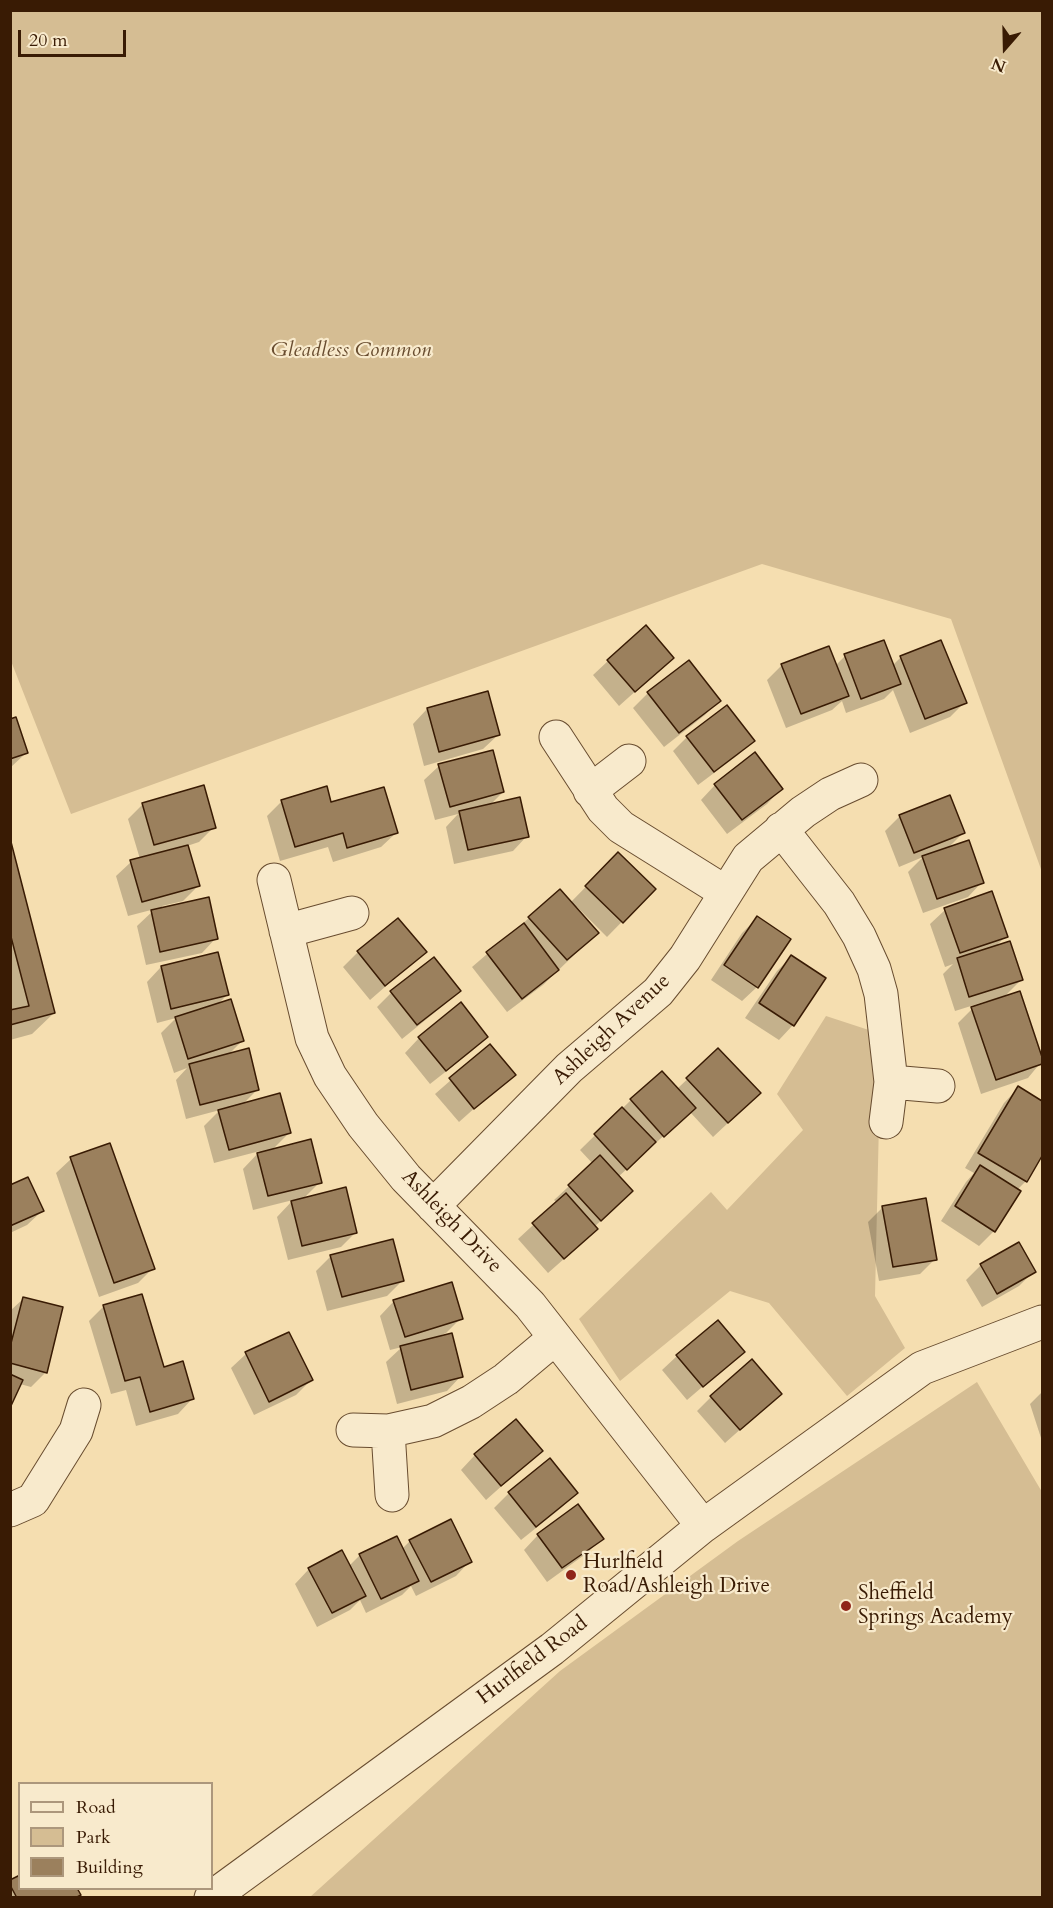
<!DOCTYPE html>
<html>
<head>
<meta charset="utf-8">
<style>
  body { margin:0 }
  #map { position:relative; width:1053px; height:1908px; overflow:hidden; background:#f5deb0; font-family:Cardo,serif }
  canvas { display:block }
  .frame { position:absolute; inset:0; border:12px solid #391b04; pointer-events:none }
  .legend { position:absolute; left:18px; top:1782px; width:195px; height:108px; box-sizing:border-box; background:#f8eacc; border:2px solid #ac977c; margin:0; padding:8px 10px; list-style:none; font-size:18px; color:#391b04 }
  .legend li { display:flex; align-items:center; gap:12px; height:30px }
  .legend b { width:30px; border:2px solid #ac977c }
  .north { position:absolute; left:975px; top:18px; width:60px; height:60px; -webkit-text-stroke:4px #f8eacc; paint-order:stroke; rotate:200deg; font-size:16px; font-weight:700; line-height:24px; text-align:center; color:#391b04 }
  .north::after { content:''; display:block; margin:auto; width:21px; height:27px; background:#391b04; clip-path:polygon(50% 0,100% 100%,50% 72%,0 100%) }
  .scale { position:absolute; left:18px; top:30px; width:108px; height:27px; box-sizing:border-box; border:3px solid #391b04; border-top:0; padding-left:8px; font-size:18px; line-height:21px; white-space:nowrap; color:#391b04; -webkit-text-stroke:4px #f8eacc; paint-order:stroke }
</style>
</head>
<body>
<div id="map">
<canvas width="1053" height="1908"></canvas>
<div class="frame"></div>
<ul class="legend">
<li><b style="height:8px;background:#f8eacc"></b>Road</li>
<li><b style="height:16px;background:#d5bd93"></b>Park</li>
<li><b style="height:16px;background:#9b805d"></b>Building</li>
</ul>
<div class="north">N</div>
<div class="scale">20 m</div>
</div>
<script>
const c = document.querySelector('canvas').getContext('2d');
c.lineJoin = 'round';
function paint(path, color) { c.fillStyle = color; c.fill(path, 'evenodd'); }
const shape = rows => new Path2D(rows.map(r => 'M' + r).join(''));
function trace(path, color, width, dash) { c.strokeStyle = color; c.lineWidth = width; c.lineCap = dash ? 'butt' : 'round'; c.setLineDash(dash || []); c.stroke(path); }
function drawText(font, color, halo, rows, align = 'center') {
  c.font = font + ' Cardo,serif'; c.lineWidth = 4.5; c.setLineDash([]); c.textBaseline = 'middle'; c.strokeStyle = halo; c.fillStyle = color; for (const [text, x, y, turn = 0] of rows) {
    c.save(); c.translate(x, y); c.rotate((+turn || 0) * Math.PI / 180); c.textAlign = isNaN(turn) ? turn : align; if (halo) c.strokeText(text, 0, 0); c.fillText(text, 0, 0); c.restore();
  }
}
paint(shape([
  [11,10,1042,11,1042,872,951,619,762,564,71,814,11,661],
  [826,1016,881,1034,875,1296,905,1348,847,1396,769,1303,730,1291,620,1381,579,1319,711,1192,727,1210,803,1130,777,1094],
  [977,1382,1042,1492,1042,1897,310,1897,560,1671,738,1541]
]), '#d5bd93');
paint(shape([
  [845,656,892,666,901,657,965,702,950,717,910,733,893,690,884,699,846,713,842,701,832,710,786,728,767,680,782,665,835,666],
  [608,661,657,672,619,706,593,675],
  [487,693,498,735,483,749,424,766,413,724,427,709],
  [648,693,719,700,705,715,664,747,633,708],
  [10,720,26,753,10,768],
  [687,737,753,741,738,755,698,785,673,751],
  [439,766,503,792,489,806,527,836,513,851,454,864,446,827,458,814,435,820,424,780],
  [715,785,781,789,767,804,727,834,701,800],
  [282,801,330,804,396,833,381,847,333,862,328,847,280,861,267,816],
  [143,804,214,827,199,842,187,846,198,886,183,901,162,906,163,909,216,938,202,953,146,965,137,926,155,909,128,916,116,876,131,862,140,859,128,819],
  [900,816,964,832,947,849,982,882,968,897,923,913,908,872,923,857,899,867,885,831],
  [10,844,54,1013,32,1034,10,1040],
  [618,854,654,889,607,937,577,907,575,908,597,933,543,985,507,1012,472,967,529,918,570,903],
  [945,910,1006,936,994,948,1021,980,1003,998,1019,993,1042,1061,1028,1078,981,1094,958,1023,972,1009,988,1003,987,1001,955,1011,943,974,953,964,945,967,930,924],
  [757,918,757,987,742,1001,711,980,742,933],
  [398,920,425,952,370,1000,343,967,358,952],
  [791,957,824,979,793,1025,779,1040,745,1018,777,971],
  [161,967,227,995,217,1005,243,1040,228,1055,258,1089,242,1105,289,1133,271,1151,320,1182,303,1199,356,1232,341,1247,288,1260,277,1217,293,1200,253,1210,243,1169,260,1151,214,1163,204,1126,220,1110,186,1119,176,1080,187,1068,174,1073,161,1033,176,1018,157,1023,147,982],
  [459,991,444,1005,402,1039,377,1007,391,993],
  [486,1036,472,1051,430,1084,405,1053,419,1038],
  [490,1046,513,1074,459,1122,435,1094],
  [718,1050,744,1108,713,1137,690,1112,618,1177,617,1206,594,1227,582,1243,548,1273,518,1239,557,1203,554,1200,593,1164,580,1150,631,1100,677,1089],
  [1018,1088,1042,1103,1042,1153,1026,1181,1017,1190,994,1231,979,1246,941,1221,966,1182,974,1173,965,1168,1004,1103],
  [71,1159,153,1268,138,1283,99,1297,56,1173],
  [10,1186,42,1211,27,1225,10,1233],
  [883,1207,935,1259,920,1274,879,1281,868,1222],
  [331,1256,402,1281,387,1296,327,1311,316,1271],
  [981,1265,1034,1271,1019,1286,982,1307,966,1280],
  [23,1299,46,1372,31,1387,20,1384,10,1405,10,1311],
  [394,1301,461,1318,446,1333,439,1336,461,1376,447,1391,397,1404,386,1362,402,1347,390,1350,380,1316],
  [104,1306,192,1399,178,1414,136,1426,126,1390,111,1394,89,1321],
  [743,1352,687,1400,662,1370,677,1356],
  [246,1354,311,1380,296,1395,254,1415,231,1368],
  [1042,1392,1042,1441,1030,1404],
  [780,1394,725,1443,697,1411,711,1397],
  [541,1451,486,1500,461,1470,475,1455],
  [549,1460,576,1493,561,1508,521,1540,494,1508,509,1493],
  [538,1535,602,1539,587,1553,547,1582,524,1550],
  [410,1541,470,1561,456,1576,416,1596,411,1586,402,1595,366,1613,360,1600,350,1610,317,1627,295,1584,309,1569,349,1566,360,1555,402,1549],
  [10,1882,20,1888,76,1898,10,1898]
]), '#0003');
const building = shape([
  [646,625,674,658,635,692,607,660,646,625],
  [884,640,901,684,861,699,844,654,884,640],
  [941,640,967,703,925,719,900,656,941,640],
  [829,646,849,696,801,714,781,664,829,646],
  [689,660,721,701,679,733,647,692,689,660],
  [488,691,500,735,439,752,427,708,488,691],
  [727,705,755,741,714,772,686,736,727,705],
  [16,717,28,753,10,759,10,719,16,717],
  [493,750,504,792,450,807,438,764,493,750],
  [755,752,783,789,742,820,714,784,755,752],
  [204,785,216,828,154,845,142,803,204,785],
  [327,786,331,802,384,787,398,833,347,848,343,833,295,847,281,800,327,786],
  [950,795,965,833,914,853,899,815,950,795],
  [520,797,529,837,468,850,459,811,520,797],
  [10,838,55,1013,10,1025,10,1010,29,1006,10,933,10,838],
  [969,840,984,883,937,899,922,856,969,840],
  [188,845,200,886,142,902,130,860,188,845],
  [618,852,656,889,623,923,585,886,618,852],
  [560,889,599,933,567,960,528,917,560,889],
  [992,891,1008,937,960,953,944,908,992,891],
  [209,897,218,939,160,952,151,910,209,897],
  [757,916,791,939,758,988,724,965,757,916],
  [398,918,427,952,385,986,357,951,398,918],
  [524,923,559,970,522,999,486,952,524,923],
  [1010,941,1023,980,969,997,957,958,1010,941],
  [218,952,229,995,171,1009,161,966,218,952],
  [791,955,826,978,794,1026,759,1003,791,955],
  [434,957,461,991,417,1025,390,991,434,957],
  [1020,991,1042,1057,1042,1064,996,1080,971,1007,1020,991],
  [231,999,244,1041,188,1059,175,1017,231,999],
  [461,1002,488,1037,446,1071,418,1037,461,1002],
  [490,1044,516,1075,474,1109,449,1078,490,1044],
  [249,1048,259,1090,200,1105,189,1064,249,1048],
  [718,1048,761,1093,728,1123,686,1078,718,1048],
  [662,1071,696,1108,664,1137,630,1099,662,1071],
  [1018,1086,1042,1101,1042,1156,1027,1182,978,1153,1018,1086],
  [280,1093,291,1133,229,1150,218,1110,280,1093],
  [622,1107,656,1142,627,1170,594,1134,622,1107],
  [311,1139,322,1183,268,1196,257,1153,311,1139],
  [110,1143,155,1269,114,1283,70,1157,110,1143],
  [600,1155,633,1191,601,1221,568,1185,600,1155],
  [980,1165,1021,1191,995,1232,955,1206,980,1165],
  [28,1177,44,1211,10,1226,10,1185,28,1177],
  [346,1187,357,1233,302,1246,291,1201,346,1187],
  [566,1193,598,1229,564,1259,532,1223,566,1193],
  [926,1198,937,1260,893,1267,882,1206,926,1198],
  [393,1239,404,1281,342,1297,330,1255,393,1239],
  [1019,1242,1036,1272,997,1294,980,1264,1019,1242],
  [452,1282,463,1319,405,1337,393,1300,452,1282],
  [142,1294,164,1367,183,1361,194,1399,150,1412,140,1377,125,1381,103,1305,142,1294],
  [23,1297,63,1307,47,1373,10,1363,10,1347,23,1297],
  [718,1320,745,1352,703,1387,676,1355,718,1320],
  [289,1332,313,1380,269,1402,245,1352,289,1332],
  [452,1333,463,1377,411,1390,400,1346,452,1333],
  [752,1359,782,1394,740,1430,710,1396,752,1359],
  [10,1374,23,1380,10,1408,10,1374],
  [516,1419,543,1451,501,1486,474,1454,516,1419],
  [550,1458,578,1493,536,1527,508,1492,550,1458],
  [578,1504,604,1539,562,1568,537,1534,578,1504],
  [451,1519,472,1562,431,1582,409,1540,451,1519],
  [397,1536,419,1581,381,1599,359,1554,397,1536],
  [342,1550,366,1596,332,1613,308,1568,342,1550],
  [20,1875,20,1888,77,1888,81,1895,75,1898,17,1898,10,1885,10,1880,20,1875]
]);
paint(building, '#9b805d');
trace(building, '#391b04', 1.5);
const minor = shape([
  [556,737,603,809,621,827,725,892],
  [590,791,629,761],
  [781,829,839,903,859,936,874,969,881,994,891,1082,886,1122],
  [274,880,312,1038,330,1076,363,1125,406,1178,530,1305,703,1526],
  [286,931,352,913],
  [891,1082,938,1086],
  [433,1206,569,1068,658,992,685,958,748,858,803,812,830,794,861,780],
  [353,1430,388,1431,433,1421,471,1402,506,1379,555,1338],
  [388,1431,392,1495],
  [10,1510,33,1500,76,1431,84,1405],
  [211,1898,552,1649,703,1526,922,1368,1042,1322]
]);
trace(minor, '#684c2f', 35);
trace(minor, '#f8eacc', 33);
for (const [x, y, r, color] of [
  [571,1575,6,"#8f2418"],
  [846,1606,6,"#8f2418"]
]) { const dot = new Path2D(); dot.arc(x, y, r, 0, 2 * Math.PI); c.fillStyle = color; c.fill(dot); trace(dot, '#f8eacc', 2); }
drawText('italic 21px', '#684c2f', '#f8eacc', [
  ["Gleadless Common",351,351]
]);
drawText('21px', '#391b04', '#f8eacc', [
  ["Ashleigh Avenue",612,1030,-43],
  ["Ashleigh Drive",451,1222,46],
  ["Hurlfield Road",533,1661,-37]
]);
drawText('21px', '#391b04', '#f8eacc', [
  ["Hurlfield",583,1563],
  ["Road/Ashleigh Drive",583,1587],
  ["Sheffield",858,1594],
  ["Springs Academy",858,1618]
], 'left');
</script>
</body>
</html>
